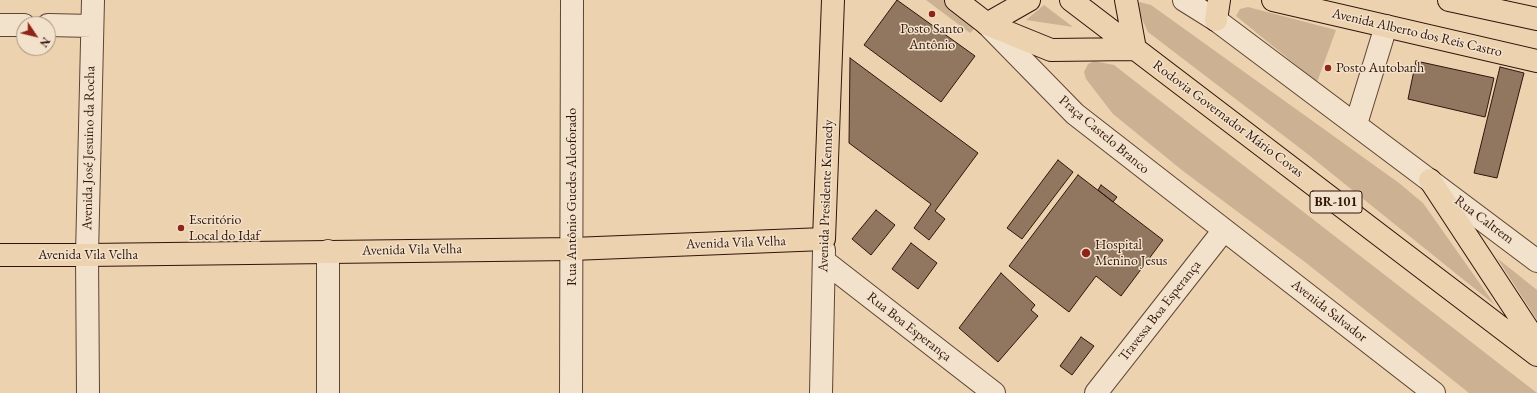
<!DOCTYPE html>
<html>
<head>
<meta charset="utf-8">
<style>
  body { margin:0 }
  #map { position:relative; width:1537px; height:393px; overflow:hidden; background:#ecd2af; font-family:"EB Garamond",serif }
  canvas { display:block }
  .north { position:absolute; left:16px; top:16px; width:40px; height:40px; box-sizing:border-box; background:#f3e2cb; border:1px solid #a5907e; border-radius:50%; rotate:125deg; font-size:11px; font-weight:700; line-height:16px; text-align:center; color:#30150b }
  .north::after { content:''; display:block; margin:auto; width:14px; height:18px; background:#8f2418; clip-path:polygon(50% 0,100% 100%,50% 72%,0 100%) }
</style>
</head>
<body>
<div id="map">
<canvas width="1537" height="393"></canvas>
<div class="north">N</div>
</div>
<script>
const c = document.querySelector('canvas').getContext('2d');
c.lineJoin = 'round';
function paint(path, color) { c.fillStyle = color; c.fill(path, 'evenodd'); }
const shape = rows => new Path2D(rows.map(r => 'M' + r).join(''));
function trace(path, color, width, dash) { c.strokeStyle = color; c.lineWidth = width; c.lineCap = dash ? 'butt' : 'round'; c.setLineDash(dash || []); c.stroke(path); }
function drawText(font, color, halo, rows, align = 'center') {
  c.font = font + ' "EB Garamond",serif'; c.lineWidth = 3; c.setLineDash([]); c.textBaseline = 'middle'; c.strokeStyle = halo; c.fillStyle = color; for (const [text, x, y, turn = 0] of rows) {
    c.save(); c.translate(x, y); c.rotate((+turn || 0) * Math.PI / 180); c.textAlign = isNaN(turn) ? turn : align; if (halo) c.strokeText(text, 0, 0); c.fillText(text, 0, 0); c.restore();
  }
}
paint(shape([
  [926,0,944,0,975,23,974,29,970,33],
  [1140,2,1151,5,1399,183,1423,203,1495,305,1305,152,1148,32,1136,6],
  [1044,5,1073,27,1026,20],
  [1248,7,1336,30,1317,82,1236,16,1240,9],
  [1094,61,1114,65,1537,393,1469,393,1305,262,1183,171,1113,114,1086,79,1084,72,1088,64],
  [1497,258,1537,290,1537,320]
]), '#ccb293');
const building = shape([
  [897,0,975,56,941,102,864,45,897,0],
  [850,58,978,153,935,211,945,219,929,240,914,228,931,204,849,143,850,58],
  [1416,61,1494,78,1485,117,1408,99,1416,61],
  [1500,67,1524,73,1497,178,1474,173,1500,67],
  [1058,160,1073,172,1022,239,1007,228,1058,160],
  [1078,175,1163,240,1121,296,1096,276,1069,312,1009,266,1078,175],
  [1101,185,1117,197,1113,202,1098,190,1101,185],
  [876,210,895,225,871,255,852,239,876,210],
  [911,243,937,263,918,289,892,269,911,243],
  [1001,273,1035,305,1031,310,1038,316,998,362,959,328,1001,273],
  [1081,337,1094,346,1072,375,1060,366,1081,337]
]);
paint(building, '#927760');
trace(building, '#30150b', 1);
const minor = shape([
  [1184,0,1216,20,1537,261],
  [987,24,1075,114,1434,393],
  [0,25,24,25],
  [48,25,92,26],
  [1356,124,1386,26],
  [824,261,994,393],
  [88,393,87,255,93,0],
  [328,393,328,251],
  [571,393,572,0],
  [821,393,824,250],
  [1096,393,1224,230]
]);
const major = shape([
  [956,0,987,24,1029,0],
  [1273,0,1537,61],
  [1449,0,1537,19],
  [1216,20,1219,0],
  [0,255,87,255,572,249,824,239,833,0]
]);
const highway = shape([
  [1071,0,1537,355],
  [1126,0,1135,49],
  [987,24,1051,50,1135,49],
  [1430,180,1537,343]
]);
trace(minor, '#5f4434', 24);
trace(major, '#30150b', 24);
trace(highway, '#30150b', 24);
trace(minor, '#f3e2cb', 22);
trace(major, '#ecd2af', 22);
trace(highway, '#ecd2af', 22);
for (const [x, y, r, color] of [
  [932,14,4,"#8f2418"],
  [1328,68,4,"#8f2418"],
  [181,228,4,"#8f2418"],
  [1086,253,5,"#8f2418"]
]) { const dot = new Path2D(); dot.arc(x, y, r, 0, 2 * Math.PI); c.fillStyle = color; c.fill(dot); trace(dot, '#f3e2cb', 1.5); }
for (const [x, y, w] of [
  [1336,202,52]
]) { const box = new Path2D(); box.roundRect(x - w / 2, y - 11, w, 22, 3); c.fillStyle = '#f3e2cb'; c.fill(box); trace(box, '#30150b', 1); }
drawText('bold 13px', '#30150b', null, [
  ["BR-101",1336,202]
]);
drawText('14px', '#30150b', '#f3e2cb', [
  ["Posto Santo",932,29,"center"],
  ["Antônio",932,45,"center"],
  ["Posto Autobanh",1336,68],
  ["Escritório",189,220],
  ["Local do Idaf",189,236],
  ["Hospital",1095,245],
  ["Menino Jesus",1095,261]
], 'left');
drawText('14px', '#30150b', '#f3e2cb', [
  ["Avenida Alberto dos Reis Castro",1417,33,13],
  ["Rodovia Governador Mário Covas",1228,119,37],
  ["Praça Castelo Branco",1104,135,40],
  ["Avenida José Jesuino da Rocha",89,148,-89],
  ["Avenida Presidente Kennedy",826,196,-88],
  ["Rua Antônio Guedes Alcoforado",572,197,-90],
  ["Rua Caltrem",1484,220,37],
  ["Avenida Vila Velha",736,243,-2],
  ["Avenida Vila Velha",412,250,-1],
  ["Avenida Vila Velha",88,255],
  ["Travessa Boa Esperança",1160,311,-52],
  ["Avenida Salvador",1329,311,38],
  ["Rua Boa Esperança",909,327,38]
]);
</script>
</body>
</html>
